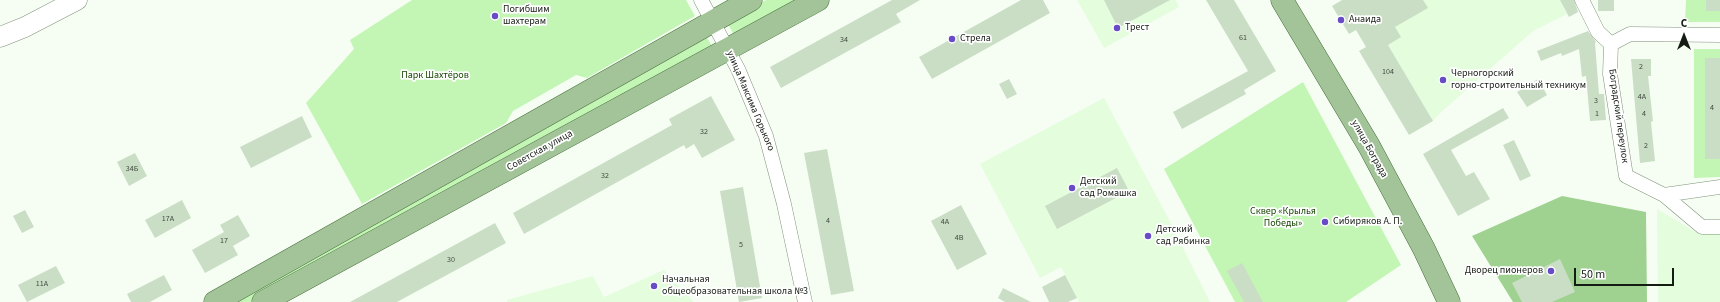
<!DOCTYPE html>
<html>
<head>
<meta charset="utf-8">
<style>
  body { margin:0 }
  #map { position:relative; width:1720px; height:302px; overflow:hidden; background:#f6fef4; font-family:"Source Sans 3",sans-serif }
  canvas { display:block }
  .north { position:absolute; left:1664px; top:16px; width:40px; height:40px; -webkit-text-stroke:3px #fff; paint-order:stroke; rotate:0deg; font-size:11px; font-weight:700; line-height:16px; text-align:center; color:#151c13 }
  .north::after { content:''; display:block; margin:auto; width:14px; height:18px; background:#151c13; clip-path:polygon(50% 0,100% 100%,50% 72%,0 100%) }
  .scale { position:absolute; left:1574px; top:268px; width:100px; height:18px; box-sizing:border-box; border:2px solid #151c13; border-top:0; padding-left:5px; font-size:12px; line-height:14px; white-space:nowrap; color:#151c13; -webkit-text-stroke:3px #fff; paint-order:stroke }
</style>
</head>
<body>
<div id="map">
<canvas width="1720" height="302"></canvas>
<div class="north">С</div>
<div class="scale">50 m</div>
</div>
<script>
const c = document.querySelector('canvas').getContext('2d');
c.lineJoin = 'round';
function paint(path, color) { c.fillStyle = color; c.fill(path, 'evenodd'); }
const shape = rows => new Path2D(rows.map(r => 'M' + r).join(''));
function trace(path, color, width, dash) { c.strokeStyle = color; c.lineWidth = width; c.lineCap = dash ? 'butt' : 'round'; c.setLineDash(dash || []); c.stroke(path); }
function drawText(font, color, halo, rows, align = 'center') {
  c.font = font + ' "Source Sans 3",sans-serif'; c.lineWidth = 3.5; c.setLineDash([]); c.textBaseline = 'middle'; c.strokeStyle = halo; c.fillStyle = color; for (const [text, x, y, turn = 0] of rows) {
    c.save(); c.translate(x, y); c.rotate((+turn || 0) * Math.PI / 180); c.textAlign = isNaN(turn) ? turn : align; if (halo) c.strokeText(text, 0, 0); c.fillText(text, 0, 0); c.restore();
  }
}
paint(shape([
  [1077,0,1176,0,1179,7,1104,48],
  [1423,0,1560,0,1567,14,1533,31,1438,115,1433,121,1388,45,1395,27,1427,8],
  [1104,98,1165,212,1210,302,1079,302,1061,267,1040,278,980,164],
  [1657,209,1699,234,1720,234,1720,302,1658,302],
  [664,270,694,302,507,302,507,300,593,276,604,297]
]), '#e3fddd');
paint(shape([
  [412,0,686,0,695,16,587,78,576,75,513,111,506,123,362,204,306,103,354,49,350,40],
  [766,0,805,0,736,39,727,22],
  [1686,0,1706,0,1720,11,1720,22,1685,22],
  [705,34,714,50,250,302,231,302],
  [1694,49,1720,49,1720,58,1705,59,1705,158,1720,159,1720,177,1694,178],
  [1303,82,1401,265,1346,302,1235,302,1164,169]
]), '#c3f6b5');
paint(shape([
  [1562,196,1646,212,1647,302,1513,302,1472,236]
]), '#9fd291');
paint(shape([
  [892,0,920,0,896,14,901,22,781,88,770,67],
  [1021,0,1043,0,1050,13,932,79,919,57],
  [1104,0,1170,0,1118,28],
  [1206,0,1234,0,1276,71,1244,90,1246,94,1182,129,1173,112,1248,71],
  [1342,0,1423,0,1428,8,1395,27,1401,37,1388,45,1433,121,1409,135,1359,51,1366,47,1356,30,1349,34,1332,6],
  [1560,0,1574,0,1578,12,1569,17],
  [1598,0,1614,0,1614,11,1598,11],
  [1706,0,1720,0,1720,11,1706,11],
  [1588,31,1596,42,1595,43,1599,94,1604,94,1606,120,1590,121,1586,76,1582,77,1579,49,1562,56,1561,53,1541,61,1537,51],
  [1705,58,1720,58,1720,159,1705,159],
  [1631,59,1651,59,1651,76,1648,76,1653,121,1651,122,1655,161,1640,163],
  [1009,79,1017,94,1007,99,999,84],
  [1538,79,1547,95,1527,107,1517,92],
  [711,96,735,140,702,158,694,144,686,149,684,145,524,234,513,213,672,125,669,119],
  [1503,108,1509,118,1451,150,1466,176,1474,172,1490,199,1458,216,1423,154],
  [302,116,312,137,251,168,240,147],
  [1514,140,1531,176,1520,181,1503,145],
  [827,149,854,291,831,295,804,153],
  [135,153,147,176,129,186,117,162],
  [1117,168,1129,191,1057,229,1045,206],
  [743,187,762,298,739,302,720,191],
  [182,200,191,218,155,238,145,220],
  [961,205,987,254,957,270,931,221],
  [25,210,34,227,22,233,13,216],
  [238,215,250,236,233,246,238,255,205,273,192,250,224,232,220,225],
  [495,223,506,243,397,302,350,302],
  [1560,259,1575,292,1552,302,1522,302,1512,283],
  [1242,263,1263,302,1244,302,1227,271],
  [56,266,65,283,27,302,18,285],
  [164,275,172,290,150,302,131,302,127,294],
  [1065,275,1077,298,1068,302,1049,302,1042,287],
  [1003,288,1031,302,1005,302,998,298]
]), '#cadec5');
const street = shape([
  [701,0,738,69,766,136,784,204,805,302],
  [1582,0,1598,32,1611,44,1610,74,1626,176,1664,195,1702,227,1720,227],
  [1611,44,1630,34,1720,35],
  [1664,195,1720,187]
]);
const secondary = shape([
  [0,37,25,27,77,0]
]);
const primary = shape([
  [1282,0,1369,146,1424,249,1449,302],
  [215,302,751,0],
  [263,302,818,0]
]);
trace(street, '#80927b', 15);
trace(secondary, '#80927b', 21);
trace(primary, '#486f3d', 23);
trace(street, '#fff', 14);
trace(secondary, '#fff', 20);
trace(primary, '#a2c498', 22);
for (const [x, y, r, color] of [
  [495,16,4,"#684cc5"],
  [1341,20,4,"#684cc5"],
  [1117,28,4,"#684cc5"],
  [952,39,4,"#684cc5"],
  [1443,80,4,"#684cc5"],
  [1072,188,4,"#684cc5"],
  [1325,222,4,"#684cc5"],
  [1148,236,4,"#684cc5"],
  [1551,271,4,"#684cc5"],
  [654,286,4,"#684cc5"]
]) { const dot = new Path2D(); dot.arc(x, y, r, 0, 2 * Math.PI); c.fillStyle = color; c.fill(dot); trace(dot, '#fff', 1.5); }
drawText('8px', '#424c40', null, [
  ["61",1243,38],
  ["34",844,40],
  ["2",1641,67],
  ["104",1388,72],
  ["4А",1642,97],
  ["3",1596,101],
  ["4",1712,108],
  ["1",1597,114],
  ["4",1644,114],
  ["32",704,132],
  ["2",1646,146],
  ["34Б",132,169],
  ["32",605,176],
  ["17А",168,219],
  ["4",828,221],
  ["4А",945,222],
  ["4В",959,238],
  ["17",224,241],
  ["5",741,245],
  ["30",451,260],
  ["11А",42,284]
]);
drawText('10px', '#151c13', '#fff', [
  ["Погибшим",503,10],
  ["шахтерам",503,22],
  ["Анаида",1349,20],
  ["Трест",1125,28],
  ["Стрела",960,39],
  ["Черногорский",1451,74],
  ["горно-строительный техникум",1451,86],
  ["Детский",1080,182],
  ["сад Ромашка",1080,194],
  ["Сибиряков А. П.",1333,222],
  ["Детский",1156,230],
  ["сад Рябинка",1156,242],
  ["Дворец пионеров",1543,271,"right"],
  ["Начальная",662,280],
  ["общеобразовательная школа №3",662,292]
], 'left');
drawText('10px', '#144401', '#fff', [
  ["Парк Шахтёров",435,76],
  ["Сквер «Крылья",1283,212],
  ["Победы»",1283,224]
]);
drawText('10px', '#151c13', '#fff', [
  ["улица Максима Горького",750,101,67],
  ["Боградский переулок",1618,116,82],
  ["улица Бограда",1369,149,61],
  ["Советская улица",540,151,-29]
]);
</script>
</body>
</html>
